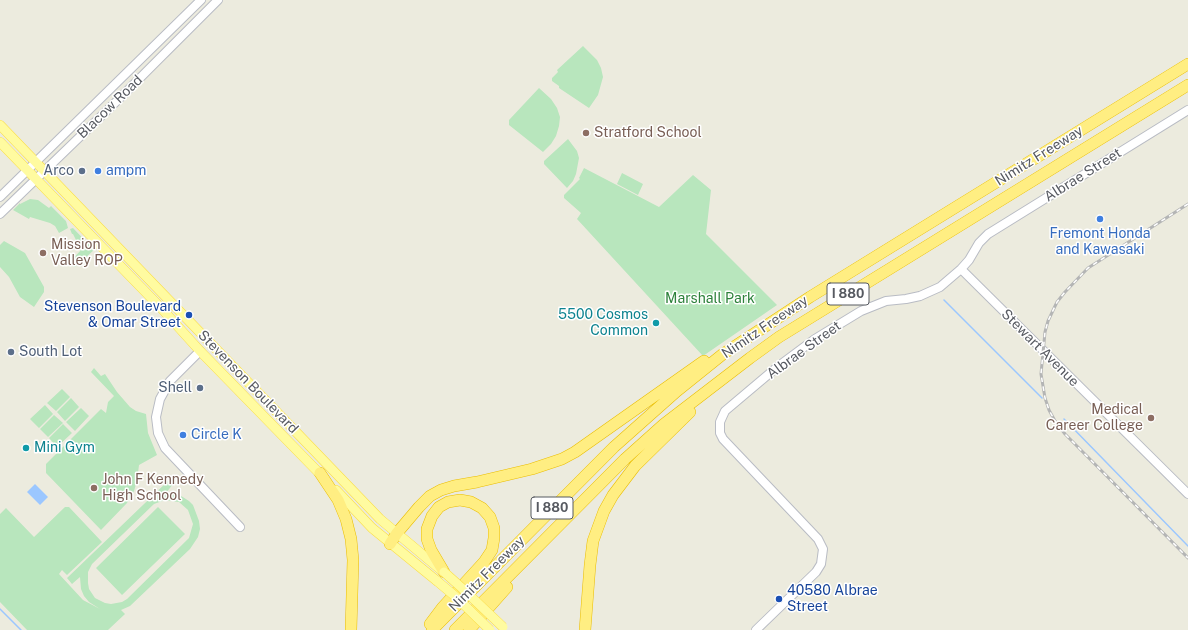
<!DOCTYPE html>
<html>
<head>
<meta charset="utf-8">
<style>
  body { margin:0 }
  canvas { display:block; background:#ecebde }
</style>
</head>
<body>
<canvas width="1188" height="630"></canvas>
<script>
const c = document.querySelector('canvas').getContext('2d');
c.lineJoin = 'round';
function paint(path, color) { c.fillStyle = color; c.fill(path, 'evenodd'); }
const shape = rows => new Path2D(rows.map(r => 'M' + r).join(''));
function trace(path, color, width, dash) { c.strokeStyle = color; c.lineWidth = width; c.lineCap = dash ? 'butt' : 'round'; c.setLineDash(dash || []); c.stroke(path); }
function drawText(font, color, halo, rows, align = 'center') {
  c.font = font + ' "Public Sans",sans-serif'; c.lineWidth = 3; c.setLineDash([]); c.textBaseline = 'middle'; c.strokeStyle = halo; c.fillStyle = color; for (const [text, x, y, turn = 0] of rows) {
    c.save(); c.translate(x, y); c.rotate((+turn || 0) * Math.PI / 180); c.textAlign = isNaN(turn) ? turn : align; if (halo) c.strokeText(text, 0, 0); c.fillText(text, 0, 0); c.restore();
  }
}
paint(shape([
  [583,46,597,60,601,68,603,77,598,95,589,108,559,88,559,86,552,81,552,78,558,72,557,70],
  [539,88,551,99,557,108,560,117,559,126,556,136,551,144,543,152,509,125,509,120],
  [568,139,577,151,579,158,576,174,573,181,567,188,544,164,544,161],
  [584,168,659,207,693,175,711,190,706,234,777,305,703,356,577,219,581,213,564,198,564,195,580,179,579,178],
  [622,173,643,184,638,195,617,184],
  [30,199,38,200,49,208,51,206,66,221,68,228,59,233,55,226,50,223,30,217,29,219,13,210,20,203,20,204],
  [73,228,94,250,75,267,68,264,81,250,73,234,72,234,70,229],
  [4,241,25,253,44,287,44,292,34,307,20,297,9,277,0,267,0,245],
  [94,368,101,376,105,374,117,392,130,407,136,411,146,414,148,433,157,455,139,465,137,481,134,491,127,503,101,530,46,473,46,464,101,409,106,413,108,402,114,396,91,372],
  [62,389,70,397,56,411,47,403],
  [71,398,79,407,65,421,57,412],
  [45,405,53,414,39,428,30,419],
  [81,408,89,416,75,431,66,422],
  [54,415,63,423,48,437,40,429],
  [63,424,72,433,57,447,49,438],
  [169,480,173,484,166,493,178,494,189,501,193,505,199,521,200,529,198,537,190,549,130,606,121,610,125,614,108,630,27,630,0,602,0,514,6,508,34,537,65,507,69,507,102,542,67,575,62,570,59,574,83,600,100,609,89,602,84,596,81,589,80,577,72,584,67,578],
  [165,500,179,502,188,510,193,524,189,538,127,599,122,602,111,604,105,603,95,598,89,589,88,583,88,572,92,564,154,504],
  [158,507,185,534,122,595,96,568]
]), '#b8e6bd');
paint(shape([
  [35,484,48,497,40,505,27,492]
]), '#9bc7ff');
trace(shape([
  [944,300,1042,398],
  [1064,419,1188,546],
  [0,609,21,630]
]), '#9bc7ff', 1.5);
const secondary = shape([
  [0,197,201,0],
  [0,214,123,95,218,0],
  [961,269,1188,494],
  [200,351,170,381,160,399,156,417,158,433,165,448,240,527],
  [756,630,816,572,821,564,823,549,818,539,723,439,720,433,720,422,725,411,776,368,815,339,861,311,886,301,906,299,920,296,940,287,961,269,969,260,979,243,988,234,1188,110]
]);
const primary = shape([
  [0,125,380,519,441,570],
  [0,142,162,309,200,351,324,478],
  [336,490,372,528,437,581]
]);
const highway = shape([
  [320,473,338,500,346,519,351,539,353,560,351,630],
  [390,544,397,533,419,507,430,496,441,490,454,486,477,482,532,469,562,459,575,452,704,361],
  [430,624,442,608,484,562,492,550,494,538,494,528,490,517,482,508,471,502,460,500,448,502,439,507,432,516,427,529,427,539,431,550,444,572],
  [432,630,614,447,677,391,723,354,810,297,1188,64],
  [455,630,625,459,664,424,750,358,779,337,818,313,1188,85],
  [469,630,507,587],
  [585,630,590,565,593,541,604,511,613,495,635,466,690,412]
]);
trace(secondary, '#b9bcc4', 10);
trace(primary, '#fbde48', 10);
trace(highway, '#eabd00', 12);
trace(secondary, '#fff', 8);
trace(primary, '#fffba0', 9);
trace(highway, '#ffee82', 11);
const rail = shape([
  [1188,204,1088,268,1065,292,1057,302,1048,321,1045,332,1041,374,1045,398,1049,410,1055,421,1065,434,1188,558]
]);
trace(rail, '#b4b5b5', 3);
trace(rail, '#fff', 1.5, [4.5]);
const primaryBridge = shape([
  [444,572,463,589,503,627],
  [437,581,456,597,490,630]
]);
trace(primaryBridge, '#fbde48', 10, []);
trace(primaryBridge, '#fffba0', 9);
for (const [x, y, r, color] of [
  [586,133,4,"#8d6e63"],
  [82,171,4,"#5c6f8a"],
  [98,171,4,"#3f7fe0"],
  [1100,219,4,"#3f7fe0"],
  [43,253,4,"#8d6e63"],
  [189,315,4,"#1a4fb4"],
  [656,323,4,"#0f9aa8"],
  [11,352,4,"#5c6f8a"],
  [200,388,4,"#5c6f8a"],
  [1151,418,4,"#8d6e63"],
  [183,435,4,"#3f7fe0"],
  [26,448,4,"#0f9aa8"],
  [94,488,4,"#8d6e63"],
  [779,599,4,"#1a4fb4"]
]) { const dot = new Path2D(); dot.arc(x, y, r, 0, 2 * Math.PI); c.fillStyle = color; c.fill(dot); trace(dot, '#fff', 1.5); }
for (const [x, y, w] of [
  [848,294,42],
  [552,508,42]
]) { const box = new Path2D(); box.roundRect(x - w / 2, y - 11, w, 22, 3); c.fillStyle = '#fff'; c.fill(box); trace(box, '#575a61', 1); }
drawText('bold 13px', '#575a61', null, [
  ["I 880",848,294],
  ["I 880",552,508]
]);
drawText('14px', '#575a61', '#fff', [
  ["Blacow Road",110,107,-44],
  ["Nimitz Freeway",1039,156,-32],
  ["Albrae Street",1083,175,-32],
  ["Nimitz Freeway",765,327,-34],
  ["Stewart Avenue",1040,348,45],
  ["Albrae Street",804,350,-36],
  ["Stevenson Boulevard",248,382,46],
  ["Nimitz Freeway",487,574,-45]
]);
drawText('14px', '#785e54', '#fff', [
  ["Stratford School",594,133],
  ["Mission",51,245],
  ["Valley ROP",51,261],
  ["Medical",1143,410,"right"],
  ["Career College",1143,426,"right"],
  ["John F Kennedy",102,480],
  ["High School",102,496]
], 'left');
drawText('14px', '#4e5e75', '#fff', [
  ["Arco",74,171],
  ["South Lot",19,352,"left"],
  ["Shell",192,388]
], 'right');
drawText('14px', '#366cbe', '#fff', [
  ["ampm",106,171],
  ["Fremont Honda",1100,234,"center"],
  ["and Kawasaki",1100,250,"center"],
  ["Circle K",191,435]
], 'left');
drawText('14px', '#2e823c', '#fff', [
  ["Marshall Park",710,299]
]);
drawText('14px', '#164399', '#fff', [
  ["Stevenson Boulevard",181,307],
  ["& Omar Street",181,323],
  ["40580 Albrae",787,591,"left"],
  ["Street",787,607,"left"]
], 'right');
drawText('14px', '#0d838f', '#fff', [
  ["5500 Cosmos",648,315],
  ["Common",648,331],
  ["Mini Gym",34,448,"left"]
], 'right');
</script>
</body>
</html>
